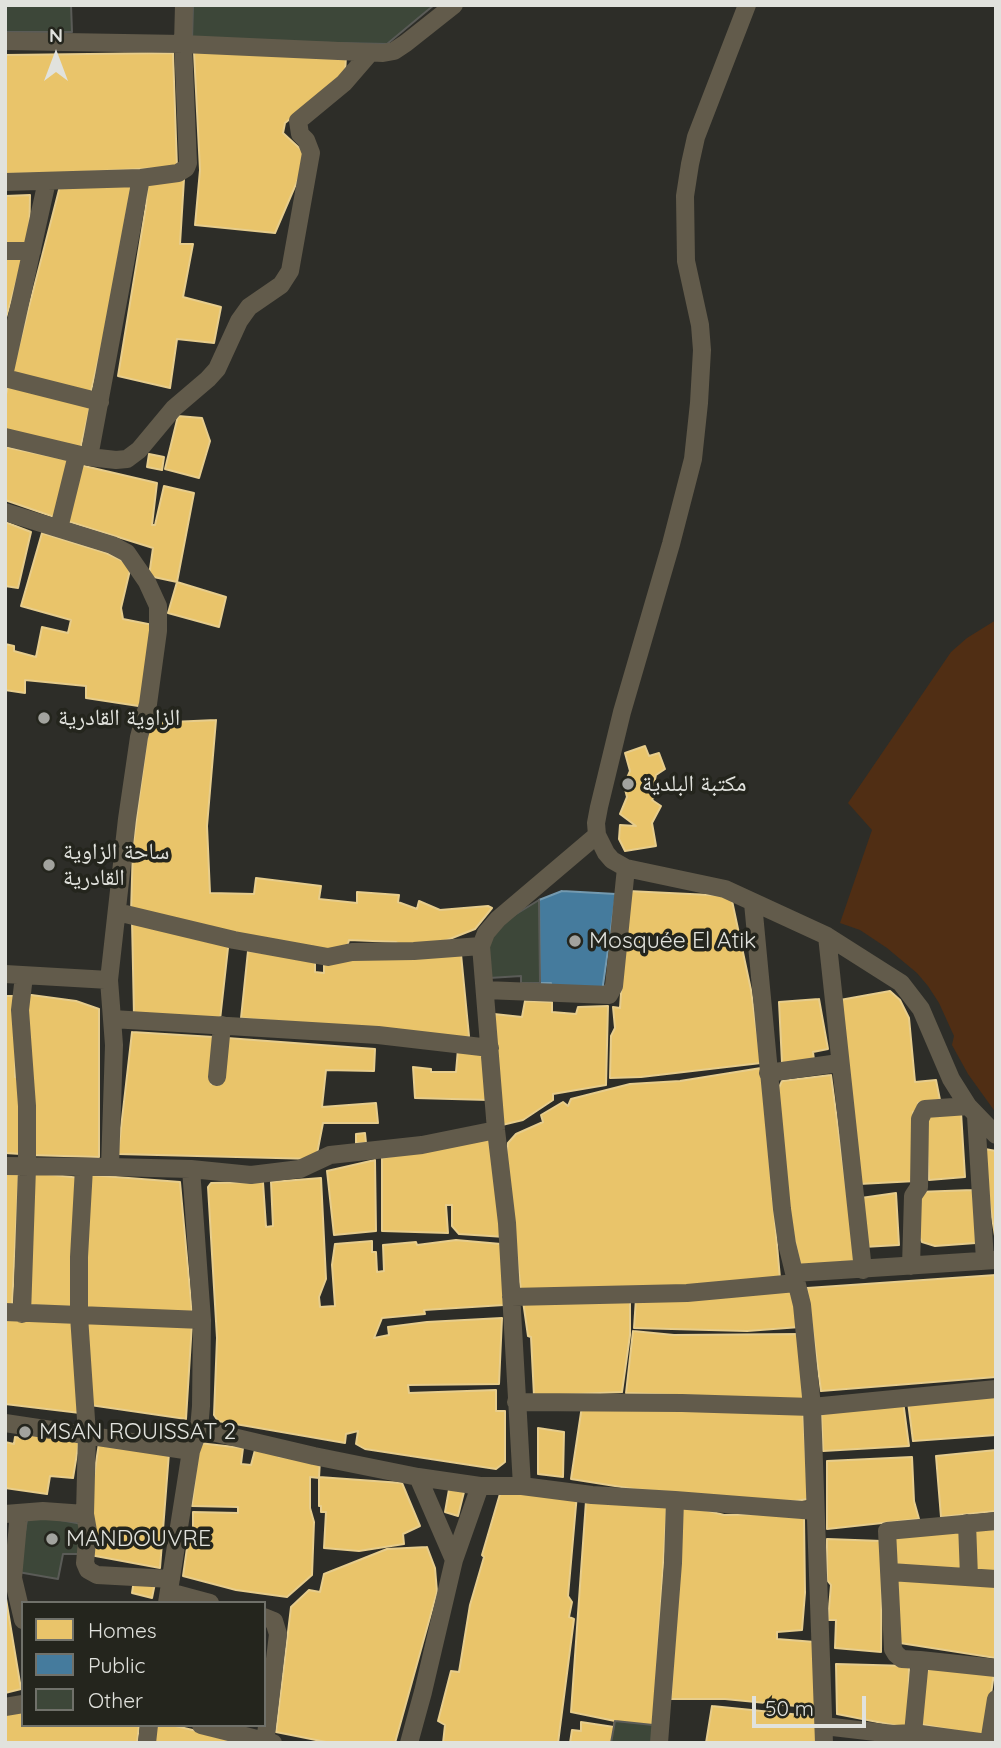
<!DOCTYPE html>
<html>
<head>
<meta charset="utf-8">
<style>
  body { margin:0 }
  #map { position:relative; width:1001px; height:1748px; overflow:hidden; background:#2d2d28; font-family:Quicksand,sans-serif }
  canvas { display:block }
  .frame { position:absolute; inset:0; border:7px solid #e1e2dd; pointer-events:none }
  .legend { position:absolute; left:21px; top:1601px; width:245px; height:126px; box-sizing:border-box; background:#24251d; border:2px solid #70716a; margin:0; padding:9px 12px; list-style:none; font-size:21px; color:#e1e2dd }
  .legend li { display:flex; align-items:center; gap:14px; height:35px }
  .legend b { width:35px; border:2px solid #70716a }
  .north { position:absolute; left:21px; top:21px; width:70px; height:70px; -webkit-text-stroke:5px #24251d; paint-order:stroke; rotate:0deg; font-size:19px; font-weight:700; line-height:28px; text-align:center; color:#e1e2dd }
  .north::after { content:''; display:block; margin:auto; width:24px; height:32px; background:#e1e2dd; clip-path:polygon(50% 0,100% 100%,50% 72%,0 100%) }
  .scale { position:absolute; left:752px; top:1696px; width:114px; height:32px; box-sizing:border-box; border:4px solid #e1e2dd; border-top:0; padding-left:9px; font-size:21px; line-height:24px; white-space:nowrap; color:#e1e2dd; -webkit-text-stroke:5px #24251d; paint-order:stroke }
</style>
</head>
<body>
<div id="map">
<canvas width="1001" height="1748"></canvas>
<div class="frame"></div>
<ul class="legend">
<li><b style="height:19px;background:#e9c46a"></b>Homes</li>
<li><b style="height:19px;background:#457b9d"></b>Public</li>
<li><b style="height:19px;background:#3d4739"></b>Other</li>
</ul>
<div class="north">N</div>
<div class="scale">50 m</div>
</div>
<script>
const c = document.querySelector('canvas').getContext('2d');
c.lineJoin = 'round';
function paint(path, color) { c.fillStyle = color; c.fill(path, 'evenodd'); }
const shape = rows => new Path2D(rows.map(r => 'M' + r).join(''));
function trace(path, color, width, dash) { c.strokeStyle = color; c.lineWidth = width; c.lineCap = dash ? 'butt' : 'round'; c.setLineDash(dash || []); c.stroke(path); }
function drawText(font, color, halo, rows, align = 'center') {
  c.font = font + ' Quicksand,"Noto Naskh Arabic",sans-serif'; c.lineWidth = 7; c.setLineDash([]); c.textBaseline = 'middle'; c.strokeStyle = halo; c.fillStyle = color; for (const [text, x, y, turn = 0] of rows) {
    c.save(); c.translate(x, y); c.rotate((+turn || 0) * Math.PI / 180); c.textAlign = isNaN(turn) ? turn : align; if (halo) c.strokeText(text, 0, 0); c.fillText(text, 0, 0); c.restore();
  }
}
paint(shape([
  [996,620,996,1113,968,1074,952,1045,954,1036,939,1003,928,986,917,973,887,948,860,930,840,923,872,830,848,803,951,652,967,638]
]), '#502e14');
const homes = shape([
  [194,52,346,56,345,74,285,123,283,133,308,156,275,233,195,225,200,170,194,52],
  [173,53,177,167,64,173,5,174,5,55,173,53],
  [184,179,180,244,193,244,183,297,221,307,214,343,177,339,170,388,118,376,146,206,148,180,184,179],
  [132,183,103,340,90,395,11,377,60,186,132,183],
  [30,195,29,246,5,246,5,196,30,195],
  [5,255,24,255,5,321,5,255],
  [9,383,91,403,80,450,5,432,5,398,9,383],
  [178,416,202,418,210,441,199,478,165,469,178,416],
  [5,447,74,461,60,519,5,500,5,447],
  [149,454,164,457,162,470,147,467,149,454],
  [80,465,157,483,152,525,155,525,164,486,194,493,177,582,149,576,153,548,67,521,80,465],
  [5,522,31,532,18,588,5,586,5,522],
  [42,533,106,553,123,561,130,570,121,608,123,619,153,625,145,707,86,698,86,686,25,680,25,693,5,690,5,644,14,646,14,651,36,657,42,627,68,633,71,620,21,606,42,533],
  [177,582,226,597,219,627,168,613,177,582],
  [216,720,207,826,210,893,254,894,256,878,321,886,319,899,357,903,357,892,399,895,398,902,417,909,419,901,440,910,488,906,492,908,475,929,442,942,403,946,396,942,349,940,347,947,325,950,131,913,133,845,149,723,216,720],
  [645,746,649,756,659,753,665,769,656,775,652,792,655,796,652,800,661,806,652,823,656,846,625,851,619,839,620,825,636,826,620,814,627,797,624,785,630,771,625,753,645,746],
  [628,891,731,896,751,990,761,1063,641,1077,610,1078,611,1036,615,1028,613,1007,620,1008,628,891],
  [132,920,229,939,220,1020,134,1016,132,920],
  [248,951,315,960,315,972,324,973,324,963,392,955,461,954,469,1036,467,1038,241,1018,248,951],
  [890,991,900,1000,909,1018,915,1082,936,1080,940,1100,918,1103,920,1112,913,1112,916,1181,859,1184,840,1000,890,991],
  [24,994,76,1001,99,1009,99,1157,29,1155,24,994],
  [5,996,16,996,15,1077,22,1078,21,1154,5,1153,5,996],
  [819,999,828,1049,813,1052,814,1060,782,1063,779,1002,819,999],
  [525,1001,552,1002,552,1012,576,1014,578,1007,608,1006,606,1085,553,1094,553,1100,523,1120,502,1125,494,1014,522,1017,525,1001],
  [132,1032,214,1037,211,1084,220,1085,227,1038,375,1049,374,1071,326,1070,322,1107,376,1103,378,1123,323,1123,316,1159,118,1154,132,1032],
  [458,1049,488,1051,489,1100,415,1098,413,1067,431,1069,431,1072,456,1072,458,1049],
  [761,1068,780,1278,638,1290,521,1291,506,1157,508,1143,516,1134,543,1122,541,1115,563,1102,568,1106,571,1099,630,1084,680,1081,761,1068],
  [831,1075,856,1262,800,1265,787,1204,777,1092,782,1081,831,1075],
  [961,1112,965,1177,929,1180,925,1113,961,1112],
  [365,1133,366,1143,356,1143,356,1134,365,1133],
  [493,1137,505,1237,459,1234,452,1226,452,1205,446,1205,448,1233,382,1231,382,1158,493,1137],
  [985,1149,996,1151,996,1242,987,1186,985,1149],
  [375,1160,376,1231,334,1235,327,1171,375,1160],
  [5,1168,19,1169,12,1306,5,1305,5,1168],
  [28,1172,80,1178,75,1308,30,1305,28,1172],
  [90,1175,180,1182,192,1312,87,1311,86,1241,90,1175],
  [321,1178,326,1279,319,1297,320,1307,335,1306,332,1265,335,1244,372,1241,372,1252,376,1252,377,1272,384,1271,383,1245,416,1242,417,1245,456,1240,501,1244,504,1305,424,1310,425,1314,382,1318,374,1338,389,1335,388,1327,427,1322,502,1318,499,1384,408,1385,409,1393,496,1390,496,1411,505,1411,505,1462,496,1469,365,1449,356,1444,358,1431,346,1434,345,1443,218,1421,214,1415,217,1338,208,1187,211,1183,263,1182,266,1227,273,1226,271,1182,321,1178],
  [973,1190,976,1243,935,1246,922,1242,918,1234,917,1192,973,1190],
  [896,1193,899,1245,863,1247,861,1198,896,1193],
  [996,1275,996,1377,821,1391,807,1288,996,1275],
  [795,1287,800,1327,747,1331,634,1328,636,1298,795,1287],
  [630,1300,630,1335,622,1392,534,1396,531,1337,528,1336,523,1301,630,1300],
  [5,1315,72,1322,80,1413,5,1404,5,1315],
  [87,1322,192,1323,186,1419,90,1405,87,1322],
  [633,1331,674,1335,800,1334,803,1400,626,1393,633,1331],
  [996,1394,996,1435,913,1441,908,1402,996,1394],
  [903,1401,909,1446,823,1451,821,1409,903,1401],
  [582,1406,803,1411,808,1499,795,1501,757,1500,634,1489,571,1479,582,1406],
  [538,1428,564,1432,563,1477,538,1474,538,1428],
  [28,1435,79,1441,73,1478,50,1476,47,1494,5,1488,5,1442,14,1444,15,1437,28,1439,28,1435],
  [99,1443,169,1453,160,1568,90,1555,91,1496,99,1443],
  [199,1443,243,1448,241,1464,251,1465,255,1450,280,1452,279,1457,320,1459,319,1478,310,1477,310,1508,314,1522,312,1575,287,1597,236,1590,183,1576,188,1541,193,1541,193,1512,238,1513,238,1507,192,1506,199,1443],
  [996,1450,996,1511,941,1517,936,1456,996,1450],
  [912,1457,914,1501,919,1519,827,1529,827,1461,912,1457],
  [319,1477,402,1483,420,1526,403,1534,404,1544,359,1551,324,1548,326,1512,321,1512,321,1506,319,1506,319,1477],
  [450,1484,465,1488,458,1516,445,1512,450,1484],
  [502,1487,577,1494,568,1596,572,1602,569,1617,574,1619,558,1743,443,1743,445,1725,438,1721,451,1671,459,1672,470,1605,484,1557,482,1555,502,1487],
  [586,1501,667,1504,652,1743,570,1743,572,1730,581,1731,581,1722,614,1727,615,1721,571,1712,586,1501],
  [682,1504,724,1515,763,1514,804,1518,805,1593,802,1630,777,1632,777,1639,815,1642,817,1708,725,1699,671,1699,682,1504],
  [972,1525,996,1525,996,1572,973,1571,972,1525],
  [962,1527,966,1572,897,1567,894,1532,962,1527],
  [827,1539,882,1541,881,1652,835,1648,836,1620,828,1620,831,1585,827,1580,827,1539],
  [427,1547,435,1568,437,1592,395,1743,331,1743,276,1732,291,1607,309,1590,320,1592,324,1574,387,1549,427,1547],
  [895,1576,996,1586,996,1658,900,1643,895,1576],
  [134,1580,155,1583,152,1598,132,1593,134,1580],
  [5,1593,21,1689,5,1693,5,1593],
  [836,1664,909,1666,908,1728,837,1714,836,1664],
  [932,1666,994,1673,985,1736,919,1724,926,1672,932,1666],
  [712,1706,821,1717,820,1743,706,1743,712,1706],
  [23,1709,23,1725,139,1725,137,1743,5,1743,5,1712,23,1709],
  [153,1725,171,1725,249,1743,151,1743,153,1725]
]);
paint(homes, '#e9c46a');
trace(homes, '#e7cd8c', 2);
const public = shape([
  [562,891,616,894,602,992,551,989,551,983,540,983,539,900,562,891]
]);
paint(public, '#457b9d');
trace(public, '#749ab0', 2);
const building = shape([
  [5,5,71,5,72,32,5,32,5,5],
  [193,5,434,5,387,44,192,40,193,5],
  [539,900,540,983,521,983,521,976,489,978,486,942,508,919,539,900],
  [28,1514,82,1524,78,1554,63,1554,58,1579,18,1572,28,1514],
  [615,1721,653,1725,652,1743,611,1743,615,1721]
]);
paint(building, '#3d4739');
trace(building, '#5a5b57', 2);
trace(shape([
  [747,5,696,137,690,164,685,196,686,261,700,325,702,350,699,403,693,459,671,544,622,712,599,807,596,823,597,835,606,853,612,860,626,868,725,889,827,936,901,983,921,1009,951,1079,968,1106,996,1135],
  [5,41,183,44,383,53,394,51,406,43,454,5],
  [5,182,141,178,178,173,186,168,188,163,183,44,184,5],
  [5,251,32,251],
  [5,371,47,181],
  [5,378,100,402],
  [5,437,89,457,116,460,127,459,139,450,174,408,208,379,217,369,239,321,249,307,281,285,290,271,311,153,306,140,300,134,298,121,344,83,369,54],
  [89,457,141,178],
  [5,512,112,545,127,553,147,582,158,606,158,631,148,704,139,737,127,819,109,980],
  [59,528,77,455],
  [753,903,782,1209,787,1244,802,1305,812,1407,824,1743],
  [117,912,234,940,328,957,352,952,414,951,481,946],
  [827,936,863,1270],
  [5,974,109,980,114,1045,110,1167,191,1169,202,1320,201,1406,199,1429,191,1451,5,1423],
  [485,990,609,995,614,986,626,868],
  [112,1019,378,1035,490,1048],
  [768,1073,839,1063],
  [217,1077,222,1025],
  [976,1116,985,1260],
  [5,1166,110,1167],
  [84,1168,79,1257,79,1316,87,1434,85,1514,88,1531,85,1563,88,1570,97,1575,171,1579],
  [191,1169,251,1175,300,1169,330,1155,422,1145,496,1130],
  [911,1266,913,1196,919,1187,920,1119,925,1109,968,1106],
  [794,1273,996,1260],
  [511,1297,687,1293,796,1283],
  [5,1312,202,1320],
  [22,1314,27,1168,27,1106,20,1010,24,976],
  [516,1402,682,1403,812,1407,996,1389],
  [199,1429,314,1456,418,1477,480,1486,522,1486,592,1495,675,1500,673,1563,659,1743],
  [418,1477,454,1560],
  [522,1486,507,1223,496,1130,481,946,486,933,498,919,597,835],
  [675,1500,815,1511],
  [19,1513,13,1578,23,1620],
  [5,1514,43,1511,85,1514],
  [967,1523,969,1577],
  [890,1572,996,1579],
  [169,1592,210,1603],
  [167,1603,191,1451],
  [264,1617,274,1621,278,1634,265,1743],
  [920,1660,996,1668],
  [5,1707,23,1704],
  [201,1725,273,1743],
  [824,1726,893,1734,913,1733,987,1743],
  [913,1733,920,1660,902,1659,896,1654,893,1649,887,1531,996,1521],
  [147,1743,149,1725],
  [409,1743,423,1692,454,1560,480,1486],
  [989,1743,996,1699]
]), '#625b4b', 18);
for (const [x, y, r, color] of [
  [44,718,7,"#a2a39e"],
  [628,784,7,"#a2a39e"],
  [49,865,7,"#a2a39e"],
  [575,941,7,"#a2a39e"],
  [25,1432,7,"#a2a39e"],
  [52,1539,7,"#a2a39e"]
]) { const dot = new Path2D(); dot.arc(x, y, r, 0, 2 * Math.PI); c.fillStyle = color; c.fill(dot); trace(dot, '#24251d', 2.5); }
drawText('23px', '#e1e2dd', '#24251d', [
  ["الزاوية القادرية",58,718],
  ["مكتبة البلدية",642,784],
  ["ساحة الزاوية",63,852],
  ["القادرية",63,878],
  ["Mosquée El Atik",589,941],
  ["MSAN ROUISSAT 2",39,1432],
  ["MANDOUVRE",66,1539]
], 'left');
</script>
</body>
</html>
